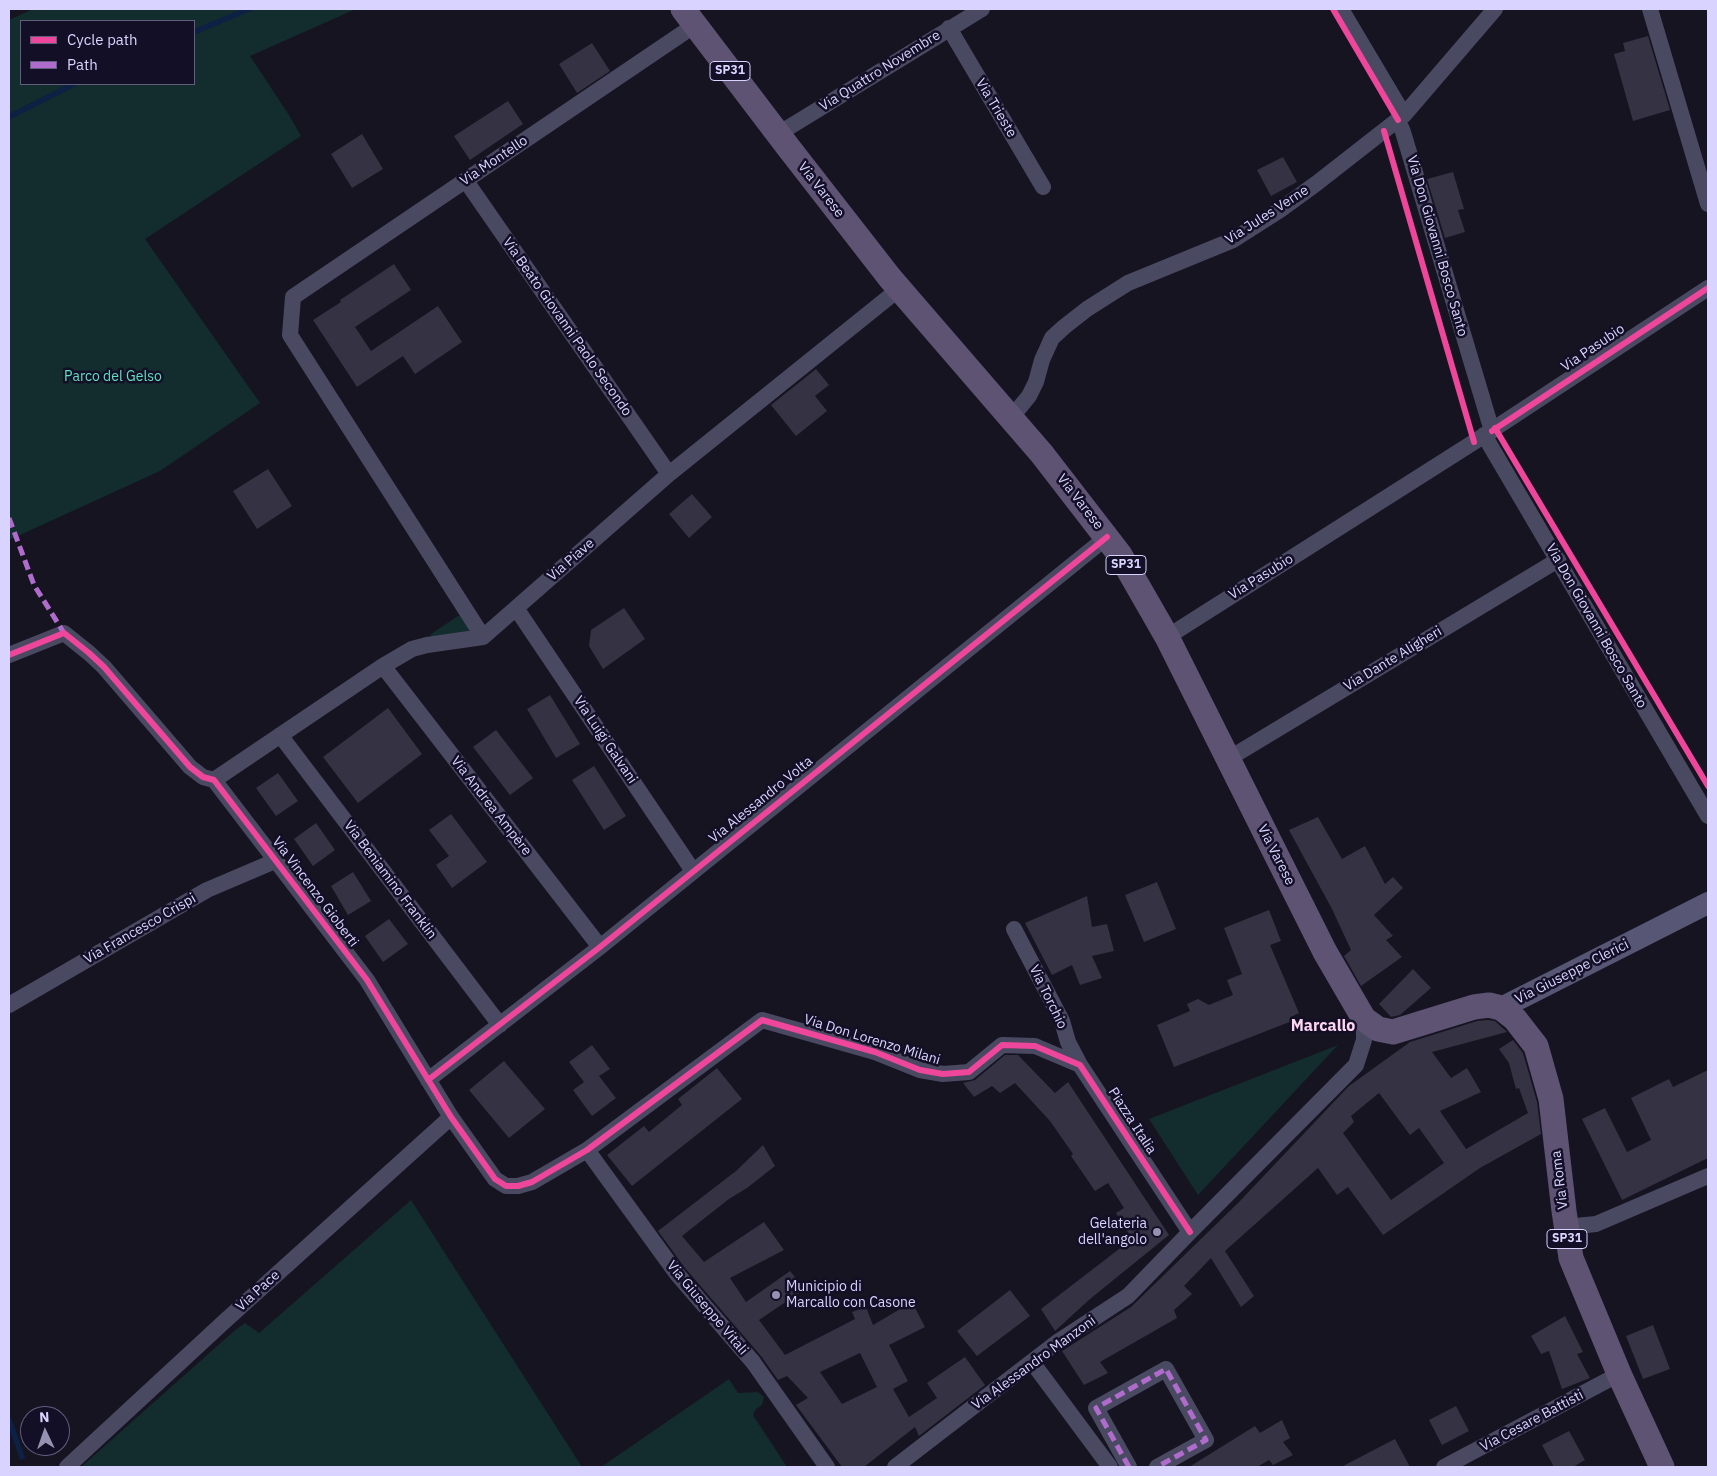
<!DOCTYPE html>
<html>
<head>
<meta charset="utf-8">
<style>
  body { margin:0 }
  #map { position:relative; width:1717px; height:1476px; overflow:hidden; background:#161421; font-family:"IBM Plex Sans",sans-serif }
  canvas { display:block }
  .frame { position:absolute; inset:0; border:10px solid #d9d4ff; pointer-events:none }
  .legend { position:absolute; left:20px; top:20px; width:175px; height:65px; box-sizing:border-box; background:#130f26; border:1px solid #625e7d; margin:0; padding:6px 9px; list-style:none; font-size:15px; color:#d9d4ff }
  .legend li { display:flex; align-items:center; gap:10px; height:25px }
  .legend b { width:25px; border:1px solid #625e7d }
  .north { position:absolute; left:20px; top:1406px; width:50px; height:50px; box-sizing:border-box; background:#130f26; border:1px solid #625e7d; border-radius:50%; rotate:357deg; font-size:14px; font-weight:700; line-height:20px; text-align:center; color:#d9d4ff }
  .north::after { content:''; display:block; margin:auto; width:18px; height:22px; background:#9591b1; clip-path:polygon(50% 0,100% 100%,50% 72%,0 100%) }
</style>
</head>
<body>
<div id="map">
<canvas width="1717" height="1476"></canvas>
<div class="frame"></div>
<ul class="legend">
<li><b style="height:6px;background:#ed469a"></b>Cycle path</li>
<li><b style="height:6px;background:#b06ccc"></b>Path</li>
</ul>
<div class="north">N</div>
</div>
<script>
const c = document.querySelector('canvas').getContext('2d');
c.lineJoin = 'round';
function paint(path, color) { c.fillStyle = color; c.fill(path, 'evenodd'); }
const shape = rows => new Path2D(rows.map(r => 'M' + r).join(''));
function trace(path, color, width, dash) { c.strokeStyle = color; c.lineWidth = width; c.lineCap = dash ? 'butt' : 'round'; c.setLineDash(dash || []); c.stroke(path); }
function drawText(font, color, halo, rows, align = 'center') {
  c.font = font + ' "IBM Plex Sans",sans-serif'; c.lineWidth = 5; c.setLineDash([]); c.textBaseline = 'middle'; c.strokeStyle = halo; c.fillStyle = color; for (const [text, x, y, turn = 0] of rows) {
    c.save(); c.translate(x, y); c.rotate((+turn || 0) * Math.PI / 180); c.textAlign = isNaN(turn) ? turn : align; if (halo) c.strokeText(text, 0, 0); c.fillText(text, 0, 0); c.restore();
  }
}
paint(shape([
  [33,9,356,9,250,56,289,115,301,136,145,239,260,403,160,471,9,540,9,20],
  [194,21,194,84,21,84,21,21],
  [458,616,461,616,470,630,468,632,431,637,431,634],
  [1338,1045,1198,1195,1149,1119],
  [411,1200,582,1467,81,1467,234,1331,245,1323,259,1333],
  [729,1379,738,1393,758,1392,764,1397,762,1405,756,1409,753,1415,787,1467,601,1467]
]), '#132c2d');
trace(shape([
  [194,32,249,9],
  [9,117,74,84],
  [9,1420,22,1457]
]), '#0d2144', 5.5);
paint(shape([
  [1648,36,1670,110,1633,121,1614,54,1625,51,1623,43],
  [592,43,610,71,577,93,559,64],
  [508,101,523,124,470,160,454,136],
  [362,134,383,169,352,188,331,154],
  [1283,157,1297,182,1271,196,1257,170],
  [1453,172,1464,209,1458,210,1465,232,1445,238,1427,179],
  [394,264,411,290,355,327,371,351,438,306,462,342,415,374,403,356,357,387,313,320,341,302,340,300],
  [816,369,829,385,815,396,827,411,796,436,771,405],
  [268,469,292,506,257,529,233,491],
  [692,494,712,517,689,538,669,514],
  [624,608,645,639,603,669,589,646,591,630],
  [550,695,580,744,556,758,527,709],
  [388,708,422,754,358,803,323,757],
  [496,730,533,778,510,795,473,747],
  [594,766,626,816,604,830,572,780],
  [278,773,298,801,276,816,256,788],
  [451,814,487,862,452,888,436,865,449,856,429,830],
  [1318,817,1342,859,1365,846,1385,884,1393,877,1403,888,1374,915,1393,936,1386,940,1402,957,1361,986,1344,956,1351,950,1332,909,1289,830],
  [316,823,335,850,313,866,294,839],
  [353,872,371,901,348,915,331,886],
  [1157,882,1176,929,1144,942,1125,895],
  [1087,896,1092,927,1107,924,1114,951,1092,956,1102,978,1080,985,1072,965,1052,975,1025,923],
  [1269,910,1281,941,1270,945,1299,1013,1291,1017,1292,1021,1174,1067,1157,1025,1190,1011,1187,1004,1198,999,1209,1005,1233,995,1227,980,1242,974,1224,928],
  [389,919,408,944,383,962,365,936],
  [1413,969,1431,988,1400,1015,1391,1017,1379,1004],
  [1488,1020,1495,1021,1507,1032,1432,1052,1451,1078,1467,1068,1481,1092,1440,1111,1466,1149,1528,1113,1519,1088,1516,1089,1509,1063,1499,1049,1513,1040,1523,1053,1537,1102,1541,1134,1480,1168,1383,1235,1348,1187,1337,1195,1318,1168,1225,1251,1254,1296,1241,1307,1211,1258,1184,1286,1192,1294,1174,1310,1177,1318,1100,1362,1108,1373,1084,1385,1062,1351,1131,1307,1239,1202,1349,1086,1410,1042,1477,1021],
  [1379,1093,1410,1135,1419,1128,1444,1163,1391,1200,1343,1133,1354,1122,1351,1116],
  [592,1045,610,1069,599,1076,616,1098,592,1116,573,1090,584,1082,569,1062],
  [1005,1055,1018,1055,1055,1093,1068,1082,1169,1235,1090,1299,1055,1331,1041,1309,1132,1239,1116,1213,1124,1208,1108,1183,1095,1191,1071,1156,1073,1154,1050,1121,1015,1083,1000,1093,992,1086,974,1097,963,1083,975,1080],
  [504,1061,545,1109,509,1138,469,1090],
  [717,1068,742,1099,632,1186,607,1155,644,1126,649,1132,682,1105,678,1099],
  [1708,1070,1708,1158,1622,1200,1582,1119,1605,1108,1627,1152,1651,1140,1631,1098,1669,1079,1673,1087],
  [763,1145,775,1166,747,1188,729,1199,682,1236,704,1262,764,1222,784,1250,730,1278,746,1302,790,1271,805,1289,759,1320,785,1355,855,1319,852,1312,866,1307,873,1325,912,1302,925,1327,889,1345,908,1381,893,1389,913,1424,909,1417,937,1398,927,1383,965,1357,985,1385,919,1436,915,1427,864,1467,842,1467,796,1405,808,1398,787,1376,778,1380,761,1356,685,1268,658,1231,736,1171],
  [860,1353,877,1387,842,1404,820,1372],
  [1010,1290,1030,1316,977,1356,957,1331],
  [1565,1316,1583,1352,1577,1354,1590,1378,1562,1389,1549,1351,1541,1354,1531,1336],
  [1653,1325,1670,1369,1643,1379,1626,1336],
  [1456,1406,1469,1431,1442,1445,1429,1420],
  [1282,1420,1290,1438,1283,1442,1293,1455,1273,1465,1269,1460,1257,1467,1189,1467,1255,1426,1260,1433],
  [1569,1431,1585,1460,1573,1467,1554,1467,1542,1445],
  [1395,1439,1410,1467,1341,1467]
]), '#343243');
trace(shape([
  [1341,9,1404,115],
  [1650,9,1708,204],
  [949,28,1043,187],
  [1398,120,1403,132,1492,431],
  [778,134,982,9],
  [466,181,669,474],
  [1011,418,1029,396,1036,382,1042,360,1052,338,1064,327,1087,309,1128,283,1233,240,1280,210,1317,183,1404,115,1495,9],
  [1484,435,1708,816],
  [516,608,693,871],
  [483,637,290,335,293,297,695,25],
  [1167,637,1474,442,1708,288],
  [9,655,64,633,89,653,104,667,190,767,203,777,214,780,367,980,451,1117,495,1179,506,1186,518,1186,532,1182,587,1150,762,1020,875,1052,920,1070,943,1074,969,1072,1002,1045,1035,1046,1080,1065,1190,1232],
  [383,666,600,947],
  [280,735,500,1025],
  [1228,759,1558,560],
  [214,780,383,666,412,649,427,645,483,637,669,474,899,289],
  [1014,929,1062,1021,1068,1042,1080,1065],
  [9,1005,207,890,275,861],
  [428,1080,600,947,1107,537],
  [587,1150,677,1274,753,1362,827,1467],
  [1566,1227,1596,1224,1708,1176],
  [1032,1362,1110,1467],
  [67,1467,226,1320,451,1117],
  [895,1467,1056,1343,1128,1296,1190,1232,1356,1065,1364,1040,1364,1019],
  [1129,1467,1096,1408,1166,1369,1206,1440,1157,1467],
  [1444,1467,1608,1380,1620,1376]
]), '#4a4962', 16);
trace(shape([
  [1501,1008,1708,903]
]), '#575674', 22);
trace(shape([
  [683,9,788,147,890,278,1042,454,1120,555,1167,637,1325,952,1364,1019,1378,1029,1393,1032,1474,1007,1489,1005,1501,1008,1515,1019,1536,1046,1551,1099,1564,1211,1571,1258,1620,1376,1662,1467]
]), '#5e5373', 25);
trace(shape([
  [9,518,34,585,64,633],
  [1129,1467,1096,1408,1166,1369,1206,1440,1157,1467]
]), '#b06ccc', 5, [10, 5]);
trace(shape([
  [1333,9,1398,120],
  [1384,131,1474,442],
  [1495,428,1708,786],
  [1492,431,1708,288],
  [9,655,64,633,89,653,104,667,190,767,203,777,214,780,367,980,451,1117,495,1179,506,1186,518,1186,532,1182,587,1150,762,1020,875,1052,920,1070,943,1074,969,1072,1002,1045,1035,1046,1080,1065,1190,1232],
  [428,1080,600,947,1107,537]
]), '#ed469a', 6);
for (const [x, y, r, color] of [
  [1157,1232,5,"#9591b1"],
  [776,1295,5,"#9591b1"]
]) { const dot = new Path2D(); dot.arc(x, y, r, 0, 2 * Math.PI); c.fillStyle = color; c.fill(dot); trace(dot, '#130f26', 2); }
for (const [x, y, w] of [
  [730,71,40],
  [1126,565,40],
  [1567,1239,40]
]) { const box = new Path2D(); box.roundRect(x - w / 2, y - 9.5, w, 19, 4); c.fillStyle = '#130f26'; c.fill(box); trace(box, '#d9d4ff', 1); }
drawText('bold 12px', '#d9d4ff', null, [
  ["SP31",730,71],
  ["SP31",1126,565],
  ["SP31",1567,1239]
]);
drawText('14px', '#d9d4ff', '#130f26', [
  ["Via Quattro Novembre",880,71,-32],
  ["Via Trieste",996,108,59],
  ["Via Montello",494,161,-34],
  ["Via Varese",821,190,52],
  ["Via Jules Verne",1267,215,-33],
  ["Via Don Giovanni Bosco Santo",1437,246,74],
  ["Via Beato Giovanni Paolo Secondo",567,327,55],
  ["Via Pasubio",1593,348,-34],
  ["Via Varese",1080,502,52],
  ["Via Piave",571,560,-41],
  ["Via Pasubio",1261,577,-32],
  ["Via Don Giovanni Bosco Santo",1596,626,60],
  ["Via Dante Aligheri",1393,659,-31],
  ["Via Luigi Galvani",605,740,56],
  ["Via Alessandro Volta",761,800,-39],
  ["Via Andrea Ampère",491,806,52],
  ["Via Varese",1276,855,63],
  ["Via Beniamino Franklin",390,880,53],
  ["Via Vincenzo Gioberti",315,892,53],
  ["Via Francesco Crispi",140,929,-30],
  ["Via Giuseppe Clerici",1572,972,-27],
  ["Via Torchio",1048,997,64],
  ["Via Don Lorenzo Milani",872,1040,17],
  ["Piazza Italia",1132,1121,57],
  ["Via Roma",1560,1180,-97],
  ["Via Pace",258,1291,-42],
  ["Via Giuseppe Vitali",707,1308,50],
  ["Via Alessandro Manzoni",1034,1363,-36],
  ["Via Cesare Battisti",1532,1421,-28]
]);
drawText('14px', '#5fe0c0', '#130f26', [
  ["Parco del Gelso",113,377]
]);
drawText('14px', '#d9d4ff', '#130f26', [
  ["Gelateria",1147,1224],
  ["dell'angolo",1147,1240],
  ["Municipio di",786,1287,"left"],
  ["Marcallo con Casone",786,1303,"left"]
], 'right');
drawText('bold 16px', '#ffd6f0', '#130f26', [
  ["Marcallo",1323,1026]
]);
</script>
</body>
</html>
